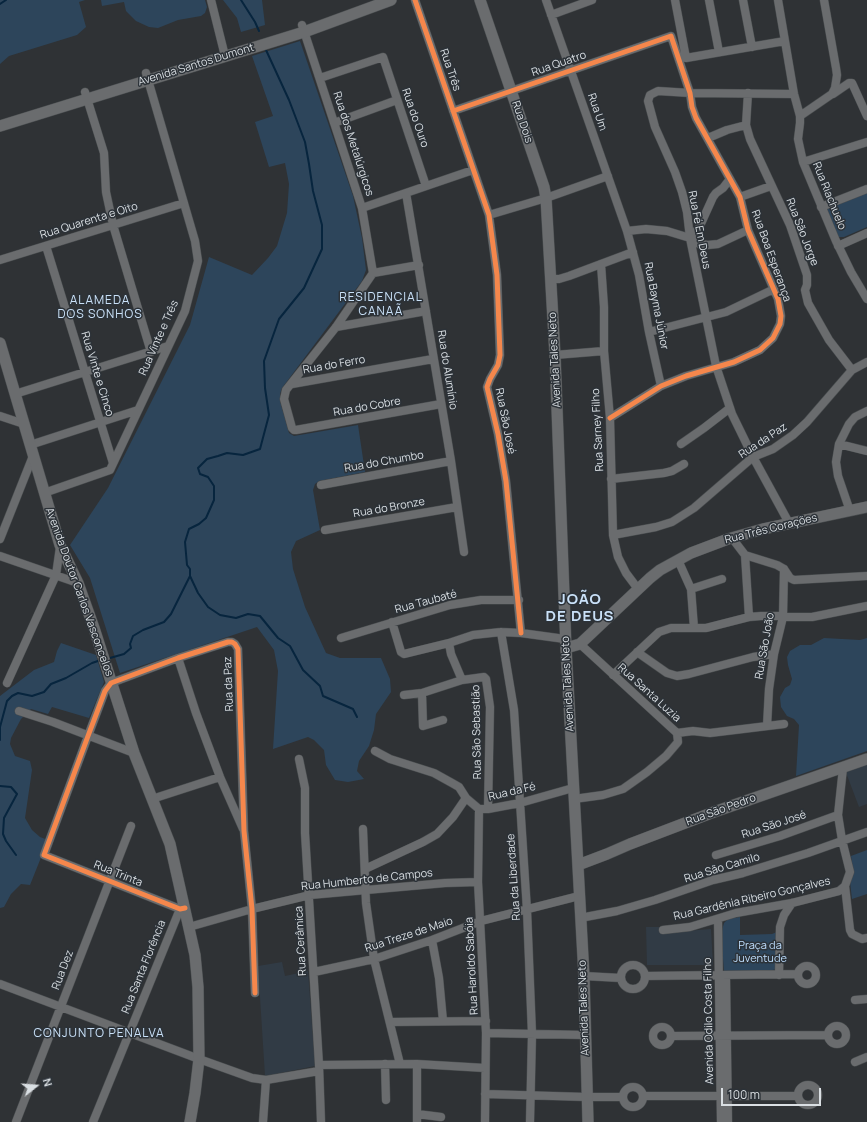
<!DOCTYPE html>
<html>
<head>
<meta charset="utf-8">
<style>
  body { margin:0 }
  #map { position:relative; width:867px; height:1122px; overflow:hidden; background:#2f3235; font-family:Manrope,sans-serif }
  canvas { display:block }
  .north { position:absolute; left:16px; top:1066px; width:40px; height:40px; -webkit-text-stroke:3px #2c3238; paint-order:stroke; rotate:73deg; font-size:11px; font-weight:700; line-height:16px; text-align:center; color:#dadfe3 }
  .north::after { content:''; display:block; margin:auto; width:14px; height:18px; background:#dadfe3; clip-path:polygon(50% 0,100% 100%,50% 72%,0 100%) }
  .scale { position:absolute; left:721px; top:1088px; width:100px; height:18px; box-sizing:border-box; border:2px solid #dadfe3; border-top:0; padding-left:5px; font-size:12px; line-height:14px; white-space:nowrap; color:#dadfe3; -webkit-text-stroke:3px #2c3238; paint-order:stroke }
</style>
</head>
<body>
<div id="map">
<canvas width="867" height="1122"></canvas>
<div class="north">N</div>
<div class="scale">100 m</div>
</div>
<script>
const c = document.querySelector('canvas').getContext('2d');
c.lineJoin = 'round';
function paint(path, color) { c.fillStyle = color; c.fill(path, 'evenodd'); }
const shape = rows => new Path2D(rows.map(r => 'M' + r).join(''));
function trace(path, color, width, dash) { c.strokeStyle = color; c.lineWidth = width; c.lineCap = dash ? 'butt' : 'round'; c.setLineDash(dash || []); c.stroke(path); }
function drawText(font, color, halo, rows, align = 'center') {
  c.font = font + ' Manrope,sans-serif'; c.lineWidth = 3; c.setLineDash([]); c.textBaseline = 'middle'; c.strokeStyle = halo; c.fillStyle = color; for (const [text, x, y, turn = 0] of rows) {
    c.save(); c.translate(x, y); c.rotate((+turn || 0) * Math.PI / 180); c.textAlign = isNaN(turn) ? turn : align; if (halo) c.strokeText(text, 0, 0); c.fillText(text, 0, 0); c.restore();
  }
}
paint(shape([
  [867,762,867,804,859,807,845,770],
  [646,927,660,927,660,933,711,929,713,965,647,965],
  [282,962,285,976,308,971,315,1066,265,1076,258,966]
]), '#313b45');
paint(shape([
  [0,0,85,0,79,2,86,27,77,35,9,56,0,64],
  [101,0,205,0,207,7,205,13,201,16,178,20,158,28,149,27,136,21,126,11,124,2,102,6],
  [223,0,262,0,265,25,241,32,237,18],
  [300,41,353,196,362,238,366,270,362,281,282,388,280,394,280,401,289,433,294,436,358,425,365,472,319,481,315,484,313,490,320,530,296,541,291,552,293,569,305,607,326,653,340,658,381,658,390,679,391,692,376,714,374,730,369,746,359,761,357,771,364,779,348,782,335,780,326,765,324,750,314,740,308,737,273,749,278,671,274,650,257,627,120,673,90,578,70,545,108,488,190,325,209,257,252,275,268,258,277,246,287,213,289,184,285,163,269,167,255,122,273,116,252,56],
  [867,191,867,227,844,237,838,237,827,210,829,206],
  [824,638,860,640,867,638,867,751,796,776,799,725,794,719,787,716,781,707,780,697,785,688,790,685,792,679,788,665,787,657,790,651,800,645,811,645],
  [61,643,96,655,104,682,89,718,52,707,48,714,31,709,21,719,11,738,10,744,15,756,30,761,32,770,25,818,32,830,40,837,48,840,30,885,21,884,11,894,4,907,0,908,0,696,34,670,54,662,57,651],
  [867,850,867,894,852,899,850,882,853,870,851,856],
  [740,917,740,935,772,934,777,932,777,969,768,971,724,971,721,934,724,923,728,919]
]), '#2d455b');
trace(shape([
  [241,0,255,22,259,31],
  [0,4,6,0],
  [190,576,198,593,208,607,220,615,236,618,248,614,260,616,278,638,290,646,303,670,320,686,323,696,353,709,357,717],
  [110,658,124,654,131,648,130,644,133,636,143,630,164,622,171,614,190,576,190,569,187,565,185,542,189,529,199,524,206,518,214,500,214,486,208,477,200,474,198,468,207,459,218,456,227,453,243,455,260,449,269,415,265,388,264,361,279,319,304,288,322,249,322,225,313,191,309,164,305,142,289,100,266,50],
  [0,740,0,727,7,701,12,696,18,693,32,696,44,692,51,684,66,678,92,663,98,661],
  [0,786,11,787,17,794,4,818,3,834,6,841,16,855]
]), '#07253e', 2);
const street = shape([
  [211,0,225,56],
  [415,0,489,215,497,275,500,355,498,365,490,379,487,387,498,434,506,481,521,633],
  [546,0,627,231,639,275,649,332,661,386],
  [675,0,686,58,785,41],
  [709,0,719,52],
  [743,0,752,47],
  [778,0,794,94,800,116,800,123,798,139,803,162,836,241,851,272,867,299],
  [551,15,592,0],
  [302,25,362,208,373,273],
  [320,78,383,57,426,186],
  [85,92,104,153,106,192,113,225,151,352],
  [748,93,746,125,750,139,790,225,807,275,807,285,805,290,808,303,829,340,852,370],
  [833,94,849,83,852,83,867,116],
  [453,111,671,36,690,93,692,107,696,118,740,197,748,230,778,299,781,316,780,324,773,338,760,350,734,362,686,376,661,386,610,418],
  [800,116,832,94,835,88,837,75,836,68,824,0],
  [334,123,397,100],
  [708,138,727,130,746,125],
  [803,162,867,142],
  [406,193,451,461,464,552],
  [740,197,771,186],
  [821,207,867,189],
  [362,208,473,170],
  [489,215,546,198,608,176],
  [627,231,646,229,667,231,690,238,699,244,708,245,718,244,748,230],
  [690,238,699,228,713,197,716,193,723,188,730,179],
  [46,246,113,463],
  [838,246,867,233],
  [0,260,184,203],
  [601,264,604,307,604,351,610,418,613,535,618,557,626,573,638,589],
  [373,273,336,327,286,390,284,399,292,428,294,430,296,430,441,404],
  [373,273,419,265],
  [551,279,559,279,569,276,633,252],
  [336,327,426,311],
  [649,332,726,312,774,289],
  [555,355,604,351],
  [292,384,433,359],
  [15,394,168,346],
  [0,416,24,424],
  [681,444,704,428,730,408],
  [839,444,867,451],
  [30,445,138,410],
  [611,479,664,473,672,471,684,464],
  [321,485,451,461],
  [44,493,110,470,185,311,198,261,195,241,146,73],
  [850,511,838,476,836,462,839,444,849,424,855,417,867,411],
  [789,523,753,457,732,414,716,366,690,238,687,212,682,192,675,172,655,127,648,101,650,95,658,91,690,93,794,94],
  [325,530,457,507],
  [613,535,656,527,672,522,694,508,753,457,773,449,793,435,807,422,852,370,867,362],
  [732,538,745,555,749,617],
  [0,539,33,456],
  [745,555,777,565,784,569,790,578,794,580,867,576],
  [0,556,78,583],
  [678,560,691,589,694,628],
  [691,589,722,579],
  [392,622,401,652,404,654,449,643,473,635,501,632,521,633,565,639],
  [501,632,514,710,527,910,532,1034,530,1122],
  [341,638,450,605,481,600,519,600],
  [449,643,451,654,462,680],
  [580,644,677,733],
  [637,652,667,673,677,676,689,674,753,657,774,654],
  [178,658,196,713,220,777,243,829],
  [613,675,659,632,671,628,706,628,749,617,761,616,778,616,783,617,812,617,867,606],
  [7,683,56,575,60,547],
  [422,693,423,726,443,720],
  [404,695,422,693,462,680,484,677,486,679,490,707,488,809],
  [19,711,53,722,134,753],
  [767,726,769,689,774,654,783,617,784,569],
  [677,733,693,731,710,733,784,724],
  [375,751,390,759,434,773,452,783,459,787,466,798,479,809,488,809,520,803,573,788],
  [299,759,305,788,305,833,319,1065,321,1122],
  [152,799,220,777],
  [574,799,603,795,623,789,647,772,666,756,678,742,677,733],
  [479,809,478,882,486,1033,485,1122],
  [363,829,366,903,374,959,400,1064],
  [716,855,780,836,838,815],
  [365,869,423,842,437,834,453,817,466,798],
  [845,886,850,930,852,934,862,939,867,938],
  [185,908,180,909,44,855,88,736,105,691,111,683,178,658,228,642,232,642,235,644,238,649,244,831,252,909,255,993],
  [580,918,617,911,655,900,713,880,743,873,808,853,867,832],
  [718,919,721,1122],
  [189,927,252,909,310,895,445,883,478,882],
  [663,930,690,927,736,913,792,903,839,891,845,886,850,872,842,840,838,815,843,768],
  [432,940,439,978,443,1021],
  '621 977a12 12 0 1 1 24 0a12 12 0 1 1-24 0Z',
  '798 975a9 9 0 1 1 18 0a9 9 0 1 1-18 0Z',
  [314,972,374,959,432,940,481,921,579,896],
  [779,975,780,927,784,915,792,903],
  [584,976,621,978],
  [645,976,798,974],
  [726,976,728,1122],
  [0,984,199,1059,252,1078,266,1080,319,1071],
  [855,1000,867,999],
  [390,1022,486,1021],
  '828 1035a9 9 0 1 1 18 0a9 9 0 1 1-18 0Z',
  '653 1036a9 9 0 1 1 18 0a9 9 0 1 1-18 0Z',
  [486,1033,585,1035],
  [672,1036,827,1035],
  [855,1062,867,1057],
  [385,1064,386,1100],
  [417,1064,417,1122],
  [319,1065,417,1064,485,1068],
  '798 1095a10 10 0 1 1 20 0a10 10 0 1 1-20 0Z',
  '623 1097a10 10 0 1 1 20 0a10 10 0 1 1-20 0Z',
  [485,1094,587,1097,623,1097],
  [643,1096,798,1096],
  [417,1114,441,1117],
  [16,1122,131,826],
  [93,1122,180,909],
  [263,1122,266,1080]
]);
const secondary = shape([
  [480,0,544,187,546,198,555,355,566,648,584,976,588,1122],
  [0,126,304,32,391,0],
  [0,343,60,545,78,583,94,628,134,753,170,844,195,955,198,987,199,1059,195,1093,190,1122],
  [566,648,580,644,650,578,660,570,691,553,728,539,763,529,867,507],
  [578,865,607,854,630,844,714,812,867,759]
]);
trace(street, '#4a4e50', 9);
trace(secondary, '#4a4e50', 12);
trace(street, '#6a6c6e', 8);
trace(secondary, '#6a6c6e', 11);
trace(shape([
  [415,0,489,215,497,275,500,355,498,365,490,379,487,387,498,434,506,481,521,633],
  [453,111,671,36,690,93,692,107,696,118,740,197,748,230,778,299,781,316,780,324,773,338,760,350,734,362,686,376,661,386,610,418],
  [185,908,180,909,44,855,88,736,105,691,111,683,178,658,228,642,232,642,235,644,238,649,244,831,252,909,255,993]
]), '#f5874c', 5);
drawText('11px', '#dadfe3', '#2c3238', [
  ["Rua Quatro",559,64,-19],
  ["Avenida Santos Dumont",196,65,-17],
  ["Rua Três",450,70,71],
  ["Rua Um",597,112,71],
  ["Rua do Ouro",415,118,71],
  ["Rua Dois",522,122,71],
  ["Rua dos Metalúrgicos",353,144,72],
  ["Rua Riachuelo",829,196,68],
  ["Rua Quarenta e Oito",89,221,-17],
  ["Rua Fé Em Deus",699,230,79],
  ["Rua São Jorge",802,232,69],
  ["Rua Boa Esperança",771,256,70],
  ["Rua Bayma Júnior",656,306,79],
  ["Rua Vinte e Três",159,338,-66],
  ["Avenida Tales Neto",555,360,-93],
  ["Rua do Ferro",334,365,-10],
  ["Rua do Alumínio",447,370,81],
  ["Rua Vinte e Cinco",97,374,73],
  ["Rua do Cobre",367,407,-10],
  ["Rua São José",505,421,79],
  ["Rua Sarney Filho",598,430,-93],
  ["Rua da Paz",763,441,-33],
  ["Rua do Chumbo",384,462,-10],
  ["Rua do Bronze",389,508,-10],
  ["Rua Três Corações",771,529,-14],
  ["Avenida Doutor Carlos Vasconcelos",79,592,70],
  ["Rua Taubaté",426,602,-15],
  ["Rua São João",765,646,-80],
  ["Rua da Paz",229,684,-92],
  ["Avenida Tales Neto",568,684,-93],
  ["Rua Santa Luzia",649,693,42],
  ["Rua São Sebastião",477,732,-91],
  ["Rua da Fé",512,792,-13],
  ["Rua São Pedro",721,810,-20],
  ["Rua São José",774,825,-18],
  ["Rua São Camilo",722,868,-17],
  ["Rua Trinta",118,874,22],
  ["Rua da Liberdade",514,877,-94],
  ["Rua Humberto de Campos",367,880,-6],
  ["Rua Gardênia Ribeiro Gonçalves",752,899,-13],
  ["Rua Treze de Maio",409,935,-18],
  ["Rua Cerâmica",301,941,-93],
  ["Rua Haroldo Sabóia",472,966,-93],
  ["Rua Santa Florência",144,967,-68],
  ["Rua Dez",63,970,-69],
  ["Avenida Tales Neto",584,1008,-92],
  ["Avenida Odilo Costa Filho",709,1021,-91]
]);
drawText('11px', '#bedefe', '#2c3238', [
  ["Praça da",760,946],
  ["Juventude",760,959]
]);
c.letterSpacing = '1px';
drawText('12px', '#cae1f8', '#2c3238', [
  ["RESIDENCIAL",381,298],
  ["CANAÃ",381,312],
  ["ALAMEDA",100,301],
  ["DOS SONHOS",100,315],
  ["CONJUNTO PENALVA",99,1034]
]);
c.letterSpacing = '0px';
c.letterSpacing = '1px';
drawText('bold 15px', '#cae1f8', '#2c3238', [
  ["JOÃO",580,600],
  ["DE DEUS",580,617]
]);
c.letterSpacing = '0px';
</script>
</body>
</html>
